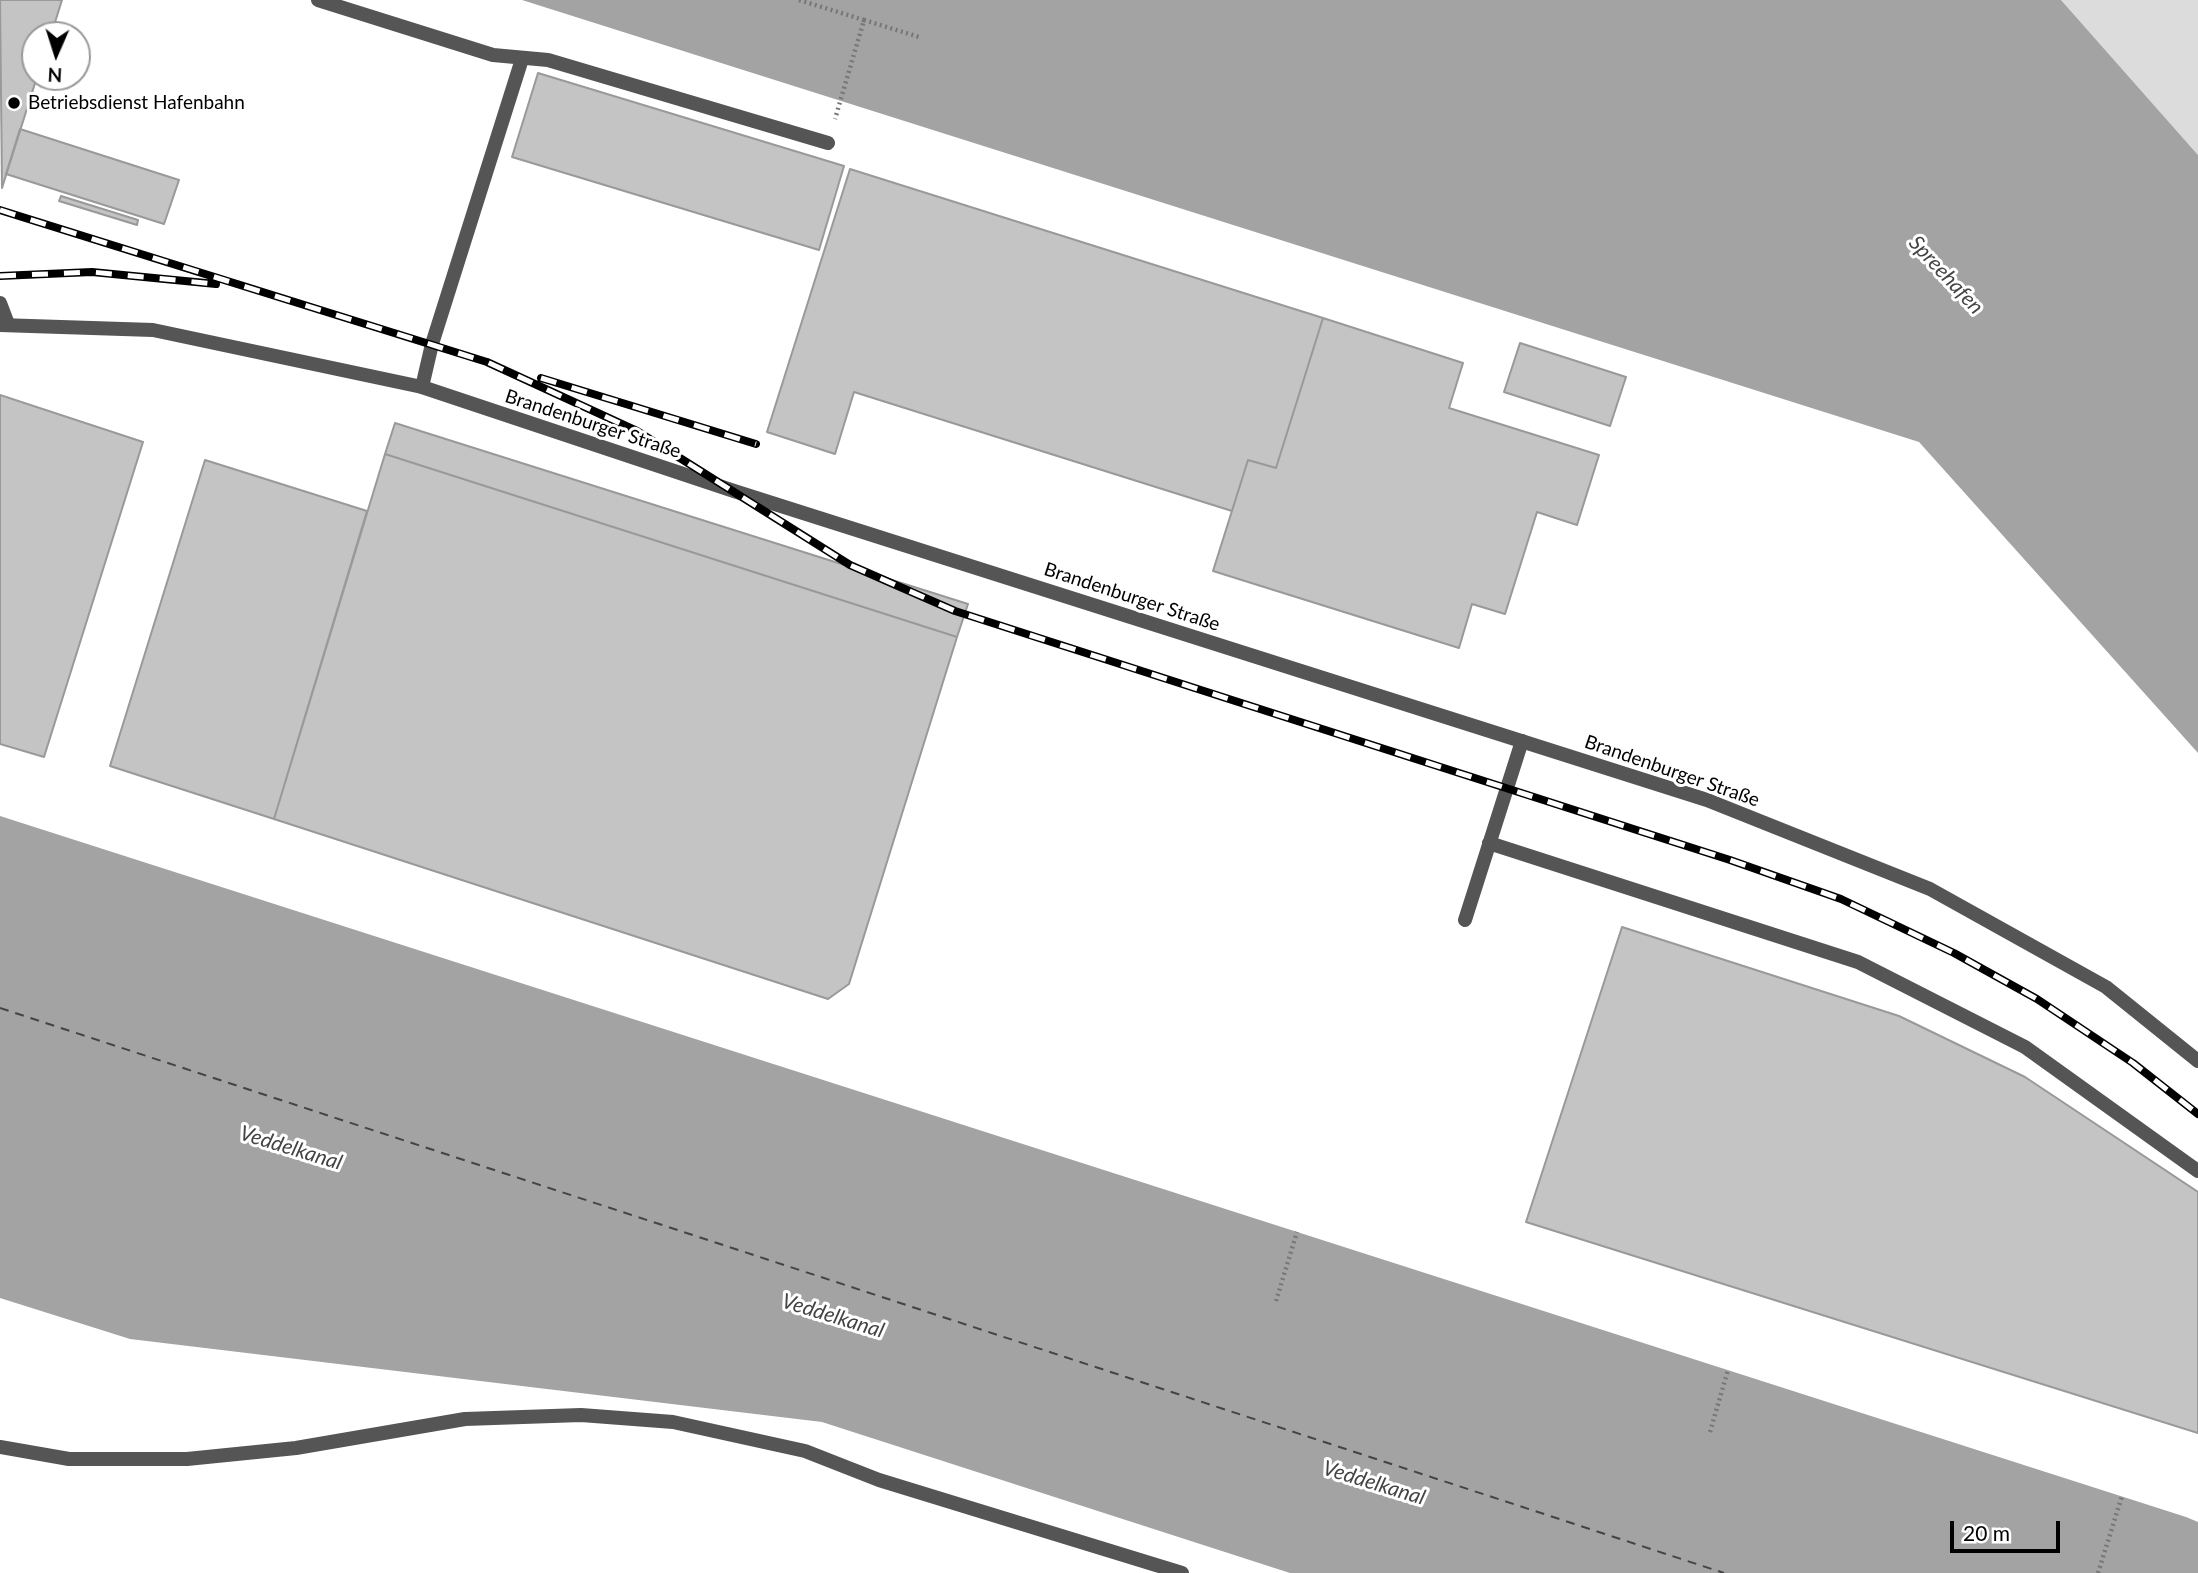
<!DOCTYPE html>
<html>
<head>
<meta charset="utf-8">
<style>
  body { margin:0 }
  #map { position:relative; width:2198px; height:1573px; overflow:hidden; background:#fff; font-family:Lato,sans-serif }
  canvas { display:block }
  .north { position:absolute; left:21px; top:21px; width:70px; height:70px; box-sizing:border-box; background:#fff; border:2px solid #999; border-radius:50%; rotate:183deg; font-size:19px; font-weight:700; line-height:28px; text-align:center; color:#000 }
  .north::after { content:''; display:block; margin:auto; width:24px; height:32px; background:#000; clip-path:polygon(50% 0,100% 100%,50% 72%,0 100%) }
  .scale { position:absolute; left:1950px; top:1521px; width:110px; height:32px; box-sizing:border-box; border:4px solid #000; border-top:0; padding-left:9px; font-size:21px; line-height:24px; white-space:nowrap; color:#000; -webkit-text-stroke:5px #fff; paint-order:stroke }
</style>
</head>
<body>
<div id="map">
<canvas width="2198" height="1573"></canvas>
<div class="north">N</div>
<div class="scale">20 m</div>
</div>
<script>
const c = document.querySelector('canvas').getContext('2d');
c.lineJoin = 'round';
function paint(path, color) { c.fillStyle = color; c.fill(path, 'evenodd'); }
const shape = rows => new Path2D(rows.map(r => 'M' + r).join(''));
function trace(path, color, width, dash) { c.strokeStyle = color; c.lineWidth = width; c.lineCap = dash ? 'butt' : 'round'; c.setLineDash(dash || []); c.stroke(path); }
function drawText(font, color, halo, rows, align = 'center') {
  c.font = font + ' Lato,sans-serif'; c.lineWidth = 6; c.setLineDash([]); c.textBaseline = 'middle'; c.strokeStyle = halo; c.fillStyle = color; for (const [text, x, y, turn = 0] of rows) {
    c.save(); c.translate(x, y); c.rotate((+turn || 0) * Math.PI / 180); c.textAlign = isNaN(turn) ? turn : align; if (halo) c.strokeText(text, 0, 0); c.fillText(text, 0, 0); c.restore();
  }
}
paint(shape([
  [2061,0,2198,0,2198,155]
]), '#dcdcdc');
paint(shape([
  [522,0,2061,0,2198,155,2198,753,1919,442],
  [0,816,2186,1517,2198,1522,2198,1573,1290,1573,822,1422,130,1339,0,1298]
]), '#a3a3a3');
trace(shape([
  [0,1008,1724,1573]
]), '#444', 2, [9, 7]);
const building = shape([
  [0,0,62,0,51,35,35,35,35,77,37,77,2,188,0,0],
  [538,73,844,166,819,250,512,157,538,73],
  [20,129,179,180,164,224,6,174,20,129],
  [850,169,1323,318,1276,468,1248,460,1232,511,854,392,835,454,767,432,850,169],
  [61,196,138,220,137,225,59,201,61,196],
  [1323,318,1463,363,1449,408,1599,455,1577,525,1537,512,1505,614,1472,604,1459,648,1213,571,1248,460,1276,468,1323,318],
  [1520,343,1626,377,1610,426,1504,392,1520,343],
  [0,395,143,442,44,757,0,744,0,395],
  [395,423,968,604,957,637,385,454,395,423],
  [385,454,957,637,849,984,828,999,274,819,385,454],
  [205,460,367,511,274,819,110,766,205,460],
  [1622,927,1899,1016,2025,1077,2198,1192,2198,1433,1526,1222,1622,927]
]);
paint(building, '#c4c4c4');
trace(building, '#999', 2);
trace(shape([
  [799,0,864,20,835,119],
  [864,20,919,37],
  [1276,1301,1297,1232],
  [1710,1432,1728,1370],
  [2098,1573,2122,1496]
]), '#777', 4.5, [2, 3.5]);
trace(shape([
  [318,0,493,55,548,60,828,143],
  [0,303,8,324],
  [422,387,432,344,522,59],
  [1489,843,1858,962,2025,1047,2198,1171],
  [1465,920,1522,741],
  [0,1447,69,1459,187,1459,296,1448,465,1419,581,1415,673,1422,805,1451,879,1480,1182,1573]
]), '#555', 14);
trace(shape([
  [0,325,153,330,422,387,734,491,1707,800,1930,889,2106,987,2198,1061]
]), '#555', 14);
const rail = shape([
  [0,210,487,362,637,431,850,565,955,611,1730,860,1841,899,1954,953,2037,999,2133,1063,2198,1114],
  [0,276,92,272,216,284],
  [541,378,756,444]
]);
trace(rail, '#000', 8);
trace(rail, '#fff', 5, [16]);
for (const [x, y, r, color] of [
  [14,103,7,"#000"]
]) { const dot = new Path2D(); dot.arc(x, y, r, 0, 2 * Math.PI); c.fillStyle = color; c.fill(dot); trace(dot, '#fff', 2.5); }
drawText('19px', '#000', '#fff', [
  ["Betriebsdienst Hafenbahn",28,103]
], 'left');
drawText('19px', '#000', '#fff', [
  ["Brandenburger Straße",593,424,18],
  ["Brandenburger Straße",1132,597,18],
  ["Brandenburger Straße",1672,771,19]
]);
drawText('italic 21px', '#444', '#fff', [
  ["Spreehafen",1946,275,47],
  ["Veddelkanal",291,1148,17],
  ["Veddelkanal",833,1316,17],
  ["Veddelkanal",1374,1483,17]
]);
</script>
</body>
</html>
